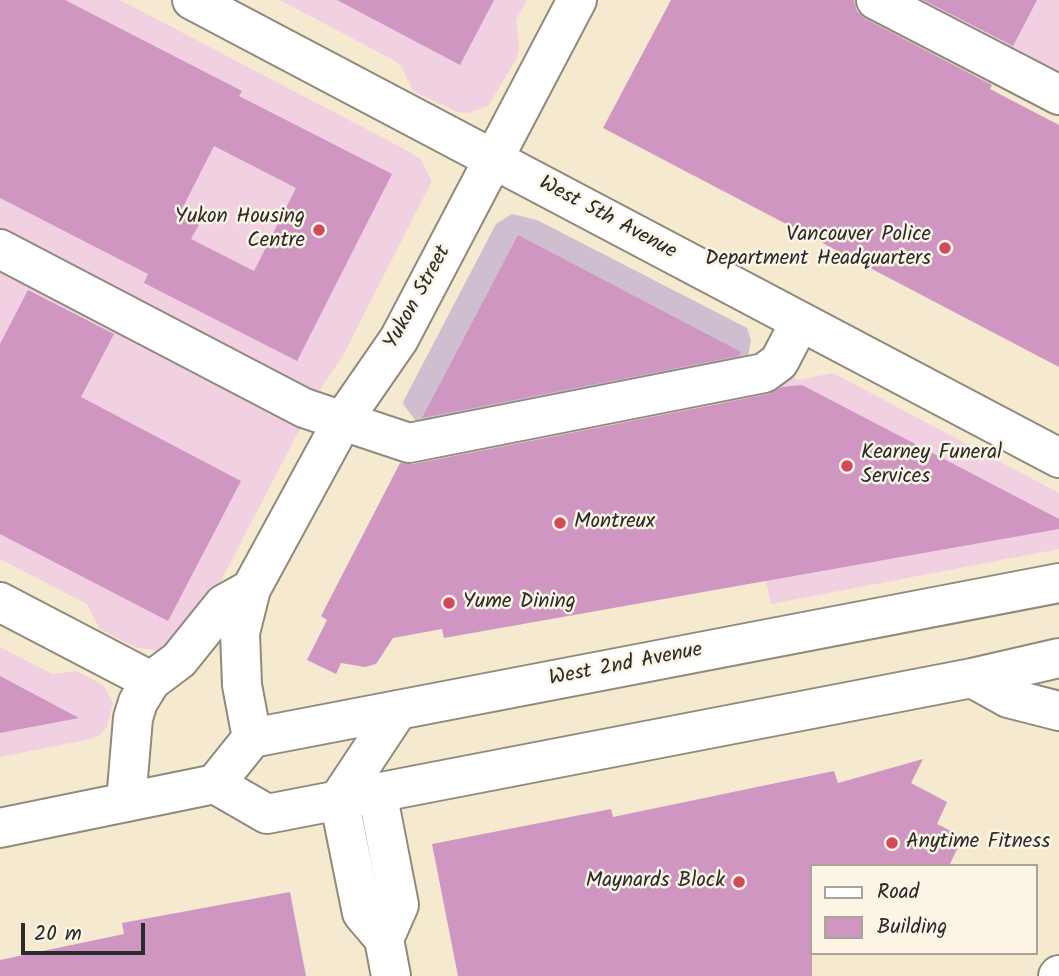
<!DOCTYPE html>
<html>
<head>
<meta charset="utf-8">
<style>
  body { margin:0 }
  #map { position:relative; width:1059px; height:976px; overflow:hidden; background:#f5e9cf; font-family:Kalam,sans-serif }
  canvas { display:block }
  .legend { position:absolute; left:810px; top:864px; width:228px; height:91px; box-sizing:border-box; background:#fcf5e5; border:2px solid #a8a49b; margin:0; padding:9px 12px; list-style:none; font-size:21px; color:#2b2b2b }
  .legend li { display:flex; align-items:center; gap:14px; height:35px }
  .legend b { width:35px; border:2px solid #a8a49b }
  .scale { position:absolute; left:21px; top:923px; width:124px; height:32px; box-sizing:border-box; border:4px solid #2b2b2b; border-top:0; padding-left:9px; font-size:21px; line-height:24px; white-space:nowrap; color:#2b2b2b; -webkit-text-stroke:5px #fcf5e5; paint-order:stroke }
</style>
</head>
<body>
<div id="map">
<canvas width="1059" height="976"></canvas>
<ul class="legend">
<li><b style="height:9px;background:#fff"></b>Road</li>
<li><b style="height:19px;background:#d096c2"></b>Building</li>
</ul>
<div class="scale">20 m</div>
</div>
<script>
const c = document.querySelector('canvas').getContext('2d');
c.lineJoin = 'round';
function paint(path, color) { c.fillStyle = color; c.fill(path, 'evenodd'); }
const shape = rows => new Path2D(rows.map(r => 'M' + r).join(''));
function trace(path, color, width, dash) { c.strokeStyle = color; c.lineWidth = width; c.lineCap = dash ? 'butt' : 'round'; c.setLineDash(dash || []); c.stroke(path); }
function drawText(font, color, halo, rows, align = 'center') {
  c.font = font + ' Kalam,sans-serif'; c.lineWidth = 5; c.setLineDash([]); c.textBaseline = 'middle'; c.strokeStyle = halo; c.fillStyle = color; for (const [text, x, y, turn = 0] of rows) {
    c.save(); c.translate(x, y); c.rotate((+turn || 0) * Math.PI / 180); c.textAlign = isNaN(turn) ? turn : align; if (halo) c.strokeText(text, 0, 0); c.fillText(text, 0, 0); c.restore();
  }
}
paint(shape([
  [0,0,120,0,408,151,420,159,432,181,342,357,321,388,203,615,164,651,137,648,100,629,87,604,0,559],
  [280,0,527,0,516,20,519,47,517,58,488,106,468,113,457,112,413,91,401,66,395,61],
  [876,0,1059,0,1059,95],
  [773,368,799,380,833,373,1059,493,1059,549,771,604,723,379],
  [0,647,52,674,76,671,103,685,113,703,107,727,100,735,86,740,0,757]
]), '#f1d0e2');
paint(shape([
  [512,214,537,220,747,328,751,340,748,357,409,443,416,421,403,404,404,400,496,224]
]), '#cebed0');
paint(shape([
  [0,0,65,0,242,91,239,96,392,174,297,361,144,283,148,274,0,198],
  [214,146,296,188,254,271,191,239,201,221,181,211],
  [337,0,494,0,460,65],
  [671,0,854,0,857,11,866,19,992,85,990,89,1059,125,1059,367,603,128],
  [923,0,1037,0,1013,46],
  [518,235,741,352,739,356,422,418],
  [28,290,114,334,81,397,241,481,168,621,0,534,0,344],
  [802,385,1059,519,1059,529,444,638,442,629,393,638,376,664,365,667,341,663,336,674,307,660,327,620,321,616,400,463,413,464,768,394,782,387],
  [0,676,79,718,0,733],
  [923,759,911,783,947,802,937,824,963,837,949,866,812,866,812,976,458,976,432,844,611,809,613,817,834,771,838,783],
  [290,892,306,976,0,976,0,960,124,934,122,923]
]), '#d096c2');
const minor = shape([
  [192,0,1059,458],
  [876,0,1059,95],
  [0,249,304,408,409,443,764,373,779,362,800,322],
  [0,602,151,681],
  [252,738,242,685,240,633,251,589,343,420,399,339,577,0],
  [377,792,399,905,384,939],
  [126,802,133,718,138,702,151,681,179,660,224,604,251,589],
  [391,976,384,939,362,913,339,799,398,710]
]);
const major = shape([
  [972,678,1008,698,1059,711],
  [215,784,267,814,972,678,1059,658],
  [0,828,215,784,252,738,1059,583],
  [1058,976,1059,975]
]);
trace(minor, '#908a7d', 42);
trace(major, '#908a7d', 42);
trace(minor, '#fff', 38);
trace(major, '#fff', 38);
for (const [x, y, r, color] of [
  [319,230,7,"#d1495b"],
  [945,248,7,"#d1495b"],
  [847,466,7,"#d1495b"],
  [560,523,7,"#d1495b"],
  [449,603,7,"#d1495b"],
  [892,843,7,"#d1495b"],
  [739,882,7,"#d1495b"]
]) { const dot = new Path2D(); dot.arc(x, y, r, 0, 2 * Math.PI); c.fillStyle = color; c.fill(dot); trace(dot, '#fcf5e5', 2.5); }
drawText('21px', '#2b2b2b', '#fcf5e5', [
  ["Yukon Housing",305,218,"right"],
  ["Centre",305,242,"right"],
  ["Vancouver Police",931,236,"right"],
  ["Department Headquarters",931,260,"right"],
  ["Kearney Funeral",861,454],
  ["Services",861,478],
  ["Montreux",574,523],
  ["Yume Dining",463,603],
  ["Anytime Fitness",906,843],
  ["Maynards Block",725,882,"right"]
], 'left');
drawText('21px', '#2b2b2b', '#fcf5e5', [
  ["West 5th Avenue",607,219,28],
  ["Yukon Street",419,298,-61],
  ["West 2nd Avenue",626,666,-11]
]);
</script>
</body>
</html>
